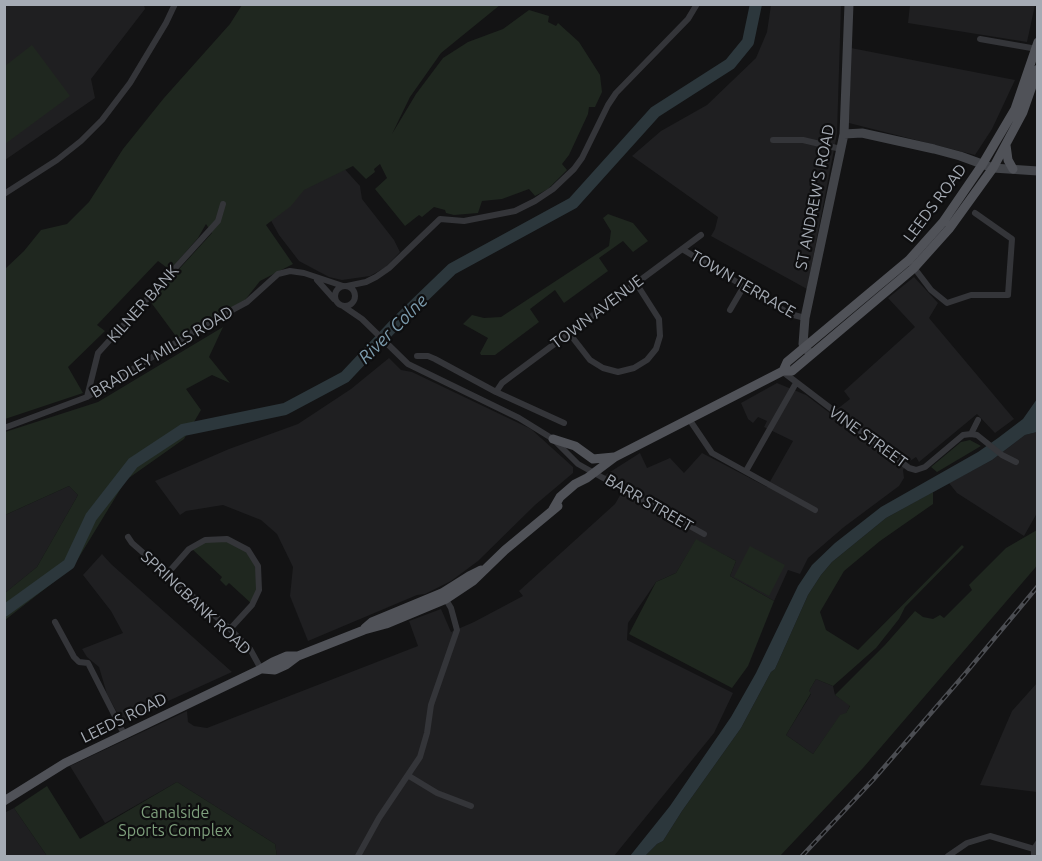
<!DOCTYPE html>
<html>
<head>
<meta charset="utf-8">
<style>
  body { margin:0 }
  #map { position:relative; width:1042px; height:861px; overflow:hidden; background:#131314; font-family:Ubuntu,sans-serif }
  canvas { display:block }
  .frame { position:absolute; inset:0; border:6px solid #a5abb4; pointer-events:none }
</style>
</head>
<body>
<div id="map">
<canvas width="1042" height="861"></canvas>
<div class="frame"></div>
</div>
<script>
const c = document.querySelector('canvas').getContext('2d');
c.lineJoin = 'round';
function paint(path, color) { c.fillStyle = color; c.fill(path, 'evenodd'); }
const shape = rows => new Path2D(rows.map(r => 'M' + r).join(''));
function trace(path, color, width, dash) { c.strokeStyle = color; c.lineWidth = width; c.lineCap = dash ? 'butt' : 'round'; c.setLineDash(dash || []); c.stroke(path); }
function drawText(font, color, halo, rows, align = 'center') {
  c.font = font + ' Ubuntu,sans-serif'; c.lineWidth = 4.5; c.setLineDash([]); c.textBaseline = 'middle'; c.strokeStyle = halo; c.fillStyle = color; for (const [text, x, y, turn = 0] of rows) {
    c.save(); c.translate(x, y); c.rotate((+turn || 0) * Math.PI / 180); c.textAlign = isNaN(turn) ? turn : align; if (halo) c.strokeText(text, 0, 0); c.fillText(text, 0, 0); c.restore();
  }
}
paint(shape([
  [5,5,144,5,145,9,91,79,95,98,5,160],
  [771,5,841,5,837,134,807,289,711,236,715,229,718,217,632,156,661,131,707,105,756,58,767,32],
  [910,5,910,4,1035,5,1027,42,908,23],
  [851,48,1015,80,992,129,975,155,849,123],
  [341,165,360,186,362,199,394,240,400,252,386,267,370,276,342,280,329,277,299,261,279,235,269,217,299,185],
  [914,277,938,303,929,318,1014,419,995,433,977,414,919,462,916,457,907,463,903,470,904,478,899,486,844,527,808,558,800,574,788,570,774,601,730,576,736,561,696,540,676,573,656,582,628,623,627,640,733,693,714,733,614,856,277,856,275,844,177,782,105,823,70,766,187,711,188,722,194,726,207,728,418,646,409,621,441,609,451,632,474,622,523,596,519,591,615,504,622,492,599,479,640,453,647,468,670,458,684,473,702,453,767,487,793,441,764,427,767,421,758,417,753,423,748,419,741,403,777,383,806,395,831,414,850,399,844,391,915,327,888,298],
  [389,358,401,370,412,372,531,429,573,467,573,473,535,505,478,561,451,581,425,594,417,595,308,641,290,596,293,567,277,534,261,520,223,505,186,511,180,515,155,481,229,449,298,424,351,389],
  [1037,432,1037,513,1024,536,957,493,949,483,992,460,1025,435],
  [69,486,78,495,37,567,5,593,5,515],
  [102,554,111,564,232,672,122,722,107,694,99,667,87,657,82,649,123,633,111,611,83,575],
  [816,679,833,686,835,695,850,705,846,714,840,716,813,754,786,735,811,694,809,691],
  [1037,683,1037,792,980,785,1012,711],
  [14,808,47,856,5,856,4,813]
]), '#1f1f21');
paint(shape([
  [242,5,500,5,441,53,410,97,392,134,416,94,443,58,468,42,503,29,529,10,549,16,548,22,556,26,558,23,579,42,600,75,602,92,595,107,589,107,588,114,569,155,562,164,567,170,548,189,535,196,529,189,502,199,482,201,478,213,454,215,446,213,445,210,434,207,422,217,419,215,405,226,375,189,387,178,380,164,374,169,375,172,366,179,353,166,304,190,291,206,266,225,293,264,260,281,245,300,178,339,150,301,212,233,206,224,198,238,170,270,158,261,97,325,105,331,68,367,83,393,5,419,5,269,24,251,41,230,67,224,89,202,123,149,164,98,230,24],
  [32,45,70,96,5,144,5,66],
  [608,214,633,223,648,241,633,252,623,241,599,258,608,271,564,303,555,290,530,309,539,322,495,355,481,355,480,353,488,338,463,324,472,315,484,318,501,317,609,246,611,231,603,218],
  [223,327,209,357,230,383,212,375,186,389,201,410,184,439,126,480,73,567,5,620,5,593,37,567,78,495,69,486,5,515,5,432,98,402],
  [970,440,981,446,937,472,931,467,961,442],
  [933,492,933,504,880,541,844,571,820,612,826,630,858,650,962,545,964,547,905,607,899,619,876,648,833,686,816,679,809,691,811,693,786,735,813,754,840,715,846,713,850,706,835,695,885,645,915,611,923,617,933,619,940,615,944,618,972,590,969,585,1006,548,1037,530,1037,565,1035,568,863,768,780,856,645,856,657,844,663,841,682,811,741,728,771,672,775,669,808,595,821,575,832,562,886,518],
  [696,539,736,561,730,576,774,601,748,666,732,688,629,634,656,582,676,573],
  [226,540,243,548,254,560,259,584,252,604,229,583,226,586,220,580,222,577,192,549,206,541],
  [750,546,785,565,769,596,734,577],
  [177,782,275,844,277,856,47,856,14,808,47,786,80,839]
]), '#1f271f');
paint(shape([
  [1037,399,1037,432,1025,435,992,460,886,518,832,562,821,575,808,595,775,669,771,672,741,728,682,811,663,841,657,844,645,856,630,856,670,806,731,717,756,673,798,586,812,565,835,543,881,507,978,452,998,438,1023,419]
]), '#2c373c');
trace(shape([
  [4,611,69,564,91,517,133,463,183,430,285,409,345,377,395,324,452,269,573,203,655,112,730,64,748,42,756,4]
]), '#2c373c', 12);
trace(shape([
  [980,39,1037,49],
  [773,140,803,140,841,149],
  [4,194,57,160,81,141,102,120,130,83,166,23,175,4],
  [682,249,790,314,805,318],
  [912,265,931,290,947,303,971,295,1008,295,1012,239,975,213],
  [317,280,334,299],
  '335 296a10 10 0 1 1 20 0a10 10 0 1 1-20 0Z',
  [347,286,366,282,376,277,389,268,440,219,464,221,515,211,535,201,553,189,574,169,582,158,608,105,616,93,688,19,697,4],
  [343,306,362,319,408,364,519,418,553,439,578,464,704,534],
  [730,310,744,286],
  [569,333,590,360,603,368,618,372,634,368,647,360,656,349,660,336,659,319,636,283],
  [417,356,428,356,435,359,496,392,564,423],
  [783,372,909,468,916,470,925,467,963,435,971,434,977,435,1002,455,1016,462],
  [496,392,502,383,510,377,701,235],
  [87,397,98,353,218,221,223,204],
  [689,419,712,453,815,510],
  [4,428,87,397,208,323,247,302,278,274,290,271,304,273,343,286],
  [971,434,978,420],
  [746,471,796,383],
  [128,537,132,543,230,629,250,649,261,669],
  [167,574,189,549,205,540,227,539,248,550,258,566,259,590,252,605,230,629],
  [55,622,74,657,79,662,88,663,124,734],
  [409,776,437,793,471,806],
  [358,856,379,818,420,757,427,733,431,705,457,630,451,608,445,598],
  [948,856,967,843,990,836,1034,849],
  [1034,856,1034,849,1038,843]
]), '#343539', 6);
trace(shape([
  [844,134,862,133,934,149,960,156,993,168,1038,171],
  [808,351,803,344,805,318,844,134,849,4]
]), '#424449', 9);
trace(shape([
  [1006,145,1008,160,1013,169],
  [783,371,787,362,793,357,909,260,943,222,982,165,1015,109,1038,42],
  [553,439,575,446,593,459,614,457],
  [553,509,560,497,575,484,587,478,615,457,783,371,792,371,914,268,949,229,993,168,1023,112,1038,69],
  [365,628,372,622,442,593,469,576,481,570],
  [263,669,275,670,286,665,298,656],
  [4,801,65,763,261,669,273,662,287,656,298,656,364,630,386,624,446,599,473,581,505,550,558,506]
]), '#505258', 9);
const rail = shape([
  [802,856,873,780,964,675,1038,586]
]);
trace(rail, '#4b4d52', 4.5);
trace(rail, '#0e0e0f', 2, [7]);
drawText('16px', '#a5abb4', '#0e0e0f', [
  ["ST ANDREW'S ROAD",815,197,-79],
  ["LEEDS ROAD",935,203,-53],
  ["TOWN TERRACE",743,284,30],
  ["KILNER BANK",143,304,-48],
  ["TOWN AVENUE",597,312,-37],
  ["BRADLEY MILLS ROAD",162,352,-31],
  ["VINE STREET",868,437,36],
  ["BARR STREET",649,503,30],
  ["SPRINGBANK ROAD",196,603,43],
  ["LEEDS ROAD",124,718,-26]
]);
drawText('16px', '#7e9f7c', '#0e0e0f', [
  ["Canalside",175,813],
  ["Sports Complex",175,831]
]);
drawText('italic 18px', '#7c9cae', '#0e0e0f', [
  ["River Colne",393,329,-45]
]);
</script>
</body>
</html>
